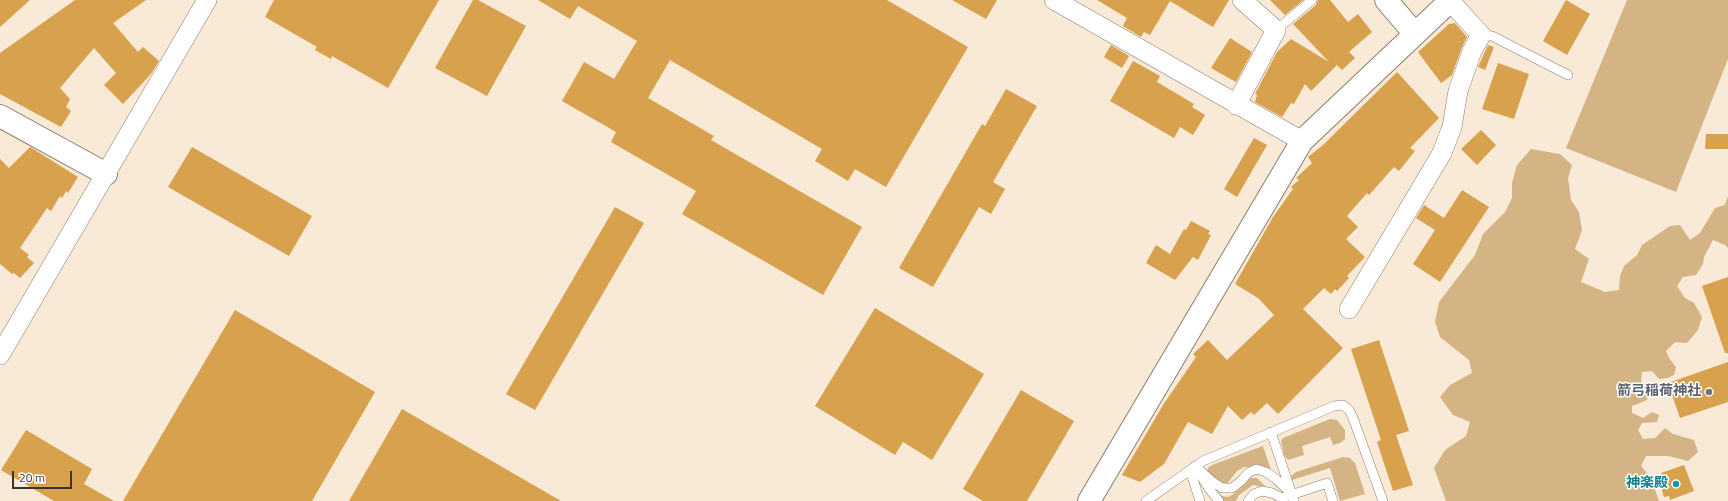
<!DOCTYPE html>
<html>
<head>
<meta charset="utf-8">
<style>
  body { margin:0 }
  #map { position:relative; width:1728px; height:501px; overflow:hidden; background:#f8ead6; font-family:"Titillium Web",sans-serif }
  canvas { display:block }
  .scale { position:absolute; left:12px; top:471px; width:60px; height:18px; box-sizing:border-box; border:2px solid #3b352e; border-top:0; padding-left:5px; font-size:12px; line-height:14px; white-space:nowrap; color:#3b352e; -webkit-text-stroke:3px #fff; paint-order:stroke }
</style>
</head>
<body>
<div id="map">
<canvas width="1728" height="501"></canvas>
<div class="scale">20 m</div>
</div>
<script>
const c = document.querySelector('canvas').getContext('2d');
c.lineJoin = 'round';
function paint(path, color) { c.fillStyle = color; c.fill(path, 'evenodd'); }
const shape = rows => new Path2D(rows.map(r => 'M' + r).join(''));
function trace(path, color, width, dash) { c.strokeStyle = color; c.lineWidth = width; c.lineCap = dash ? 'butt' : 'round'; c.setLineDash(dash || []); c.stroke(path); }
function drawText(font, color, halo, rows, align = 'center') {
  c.font = font + ' "Titillium Web","Noto Sans JP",sans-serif'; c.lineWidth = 3; c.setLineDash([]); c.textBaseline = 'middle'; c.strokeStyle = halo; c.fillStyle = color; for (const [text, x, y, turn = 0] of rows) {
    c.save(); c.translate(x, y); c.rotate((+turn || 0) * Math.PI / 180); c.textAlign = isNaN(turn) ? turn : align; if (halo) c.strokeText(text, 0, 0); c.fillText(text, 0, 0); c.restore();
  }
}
paint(shape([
  [1627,0,1728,0,1728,59,1676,192,1566,148],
  [1531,149,1560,154,1572,165,1568,178,1571,200,1579,212,1582,230,1575,249,1589,259,1581,282,1605,292,1619,290,1620,276,1624,266,1637,255,1642,245,1670,226,1680,225,1690,240,1700,233,1715,208,1725,205,1728,196,1728,248,1725,245,1713,240,1704,257,1703,264,1696,275,1683,277,1677,286,1685,298,1694,303,1702,317,1698,330,1687,343,1675,342,1666,351,1669,358,1676,367,1674,375,1668,378,1659,379,1652,371,1642,372,1641,381,1649,392,1647,400,1632,406,1632,413,1643,418,1652,412,1659,415,1657,422,1642,423,1638,430,1643,439,1655,438,1665,428,1673,434,1694,440,1698,452,1688,461,1668,456,1646,456,1641,466,1651,478,1659,501,1446,501,1434,468,1445,450,1466,436,1470,422,1453,415,1440,397,1450,385,1472,373,1469,360,1440,337,1435,322,1439,302,1475,255,1483,234,1505,212,1512,198,1512,183,1517,165],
  [1330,419,1337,420,1345,430,1345,439,1340,443,1333,445,1330,437,1302,446,1304,455,1288,460,1284,455,1281,441,1283,438],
  [1263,446,1273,476,1258,466,1244,467,1237,471,1226,485,1215,481,1207,472,1208,468,1212,465],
  [1343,457,1350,458,1355,463,1365,494,1340,501,1330,468,1292,480,1291,476,1296,472],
  [1247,478,1257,478,1267,488,1253,485,1239,495,1236,501,1220,501,1215,495,1228,497,1232,495,1241,488]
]), '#d4b485');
paint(shape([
  [0,0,30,0,0,27],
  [75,0,146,0,113,23,138,52,143,47,159,61,151,74,123,104,104,85,116,73,94,48,60,88,70,99,66,107,71,111,61,127,0,94,0,53],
  [274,0,439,0,388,88,332,56,331,59,315,50,317,47,265,17],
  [473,0,478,0,526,26,487,96,435,68],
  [538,0,887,0,968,47,886,187,855,169,848,181,815,161,822,149,670,60,648,98,714,136,711,140,862,227,823,295,682,214,696,191,611,142,616,132,562,101,584,62,614,79,637,41,578,6,570,19],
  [952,0,997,0,986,19],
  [1097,0,1229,0,1213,27,1170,1,1150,35,1144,32,1141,37,1123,26,1127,18],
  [1270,0,1303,0,1285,15],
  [1318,0,1330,0,1348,22,1358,14,1372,32,1349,52,1355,58,1342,70,1337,65,1311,91,1305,84,1294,104,1291,103,1282,117,1255,102,1257,95,1255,94,1277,52,1291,39,1329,62,1293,24,1316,5],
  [1566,0,1590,14,1567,55,1543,41],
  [1455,23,1467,37,1462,47,1452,75,1441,83,1418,52,1449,24],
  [1230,38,1252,52,1236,82,1211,68],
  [1111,45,1129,56,1122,68,1104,57],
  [1488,45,1494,47,1485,70,1478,67],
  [1133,61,1160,76,1157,82,1194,104,1192,107,1205,115,1193,135,1180,127,1174,138,1110,101],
  [1498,63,1529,74,1514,119,1482,109],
  [1397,72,1439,118,1410,148,1415,151,1399,171,1394,167,1369,195,1367,193,1347,216,1358,227,1346,239,1365,257,1347,276,1349,278,1337,291,1335,289,1331,294,1324,288,1303,309,1343,348,1278,414,1267,403,1254,415,1251,412,1242,420,1228,406,1212,434,1188,422,1164,464,1140,482,1122,475,1163,405,1196,357,1193,354,1208,340,1227,360,1274,315,1258,298,1235,284,1273,217,1293,189,1291,187,1299,180,1296,178,1312,163,1308,157,1323,145],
  [1006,89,1037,106,993,182,1005,189,991,214,979,207,933,287,899,268,982,124,985,126],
  [1481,130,1496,145,1477,165,1461,149],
  [1706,134,1728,134,1728,149,1705,149],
  [1254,138,1267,145,1237,197,1224,189],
  [30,147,78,177,68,193,66,191,62,198,60,196,51,211,47,208,20,248,29,255,27,257,34,263,20,278,14,273,12,274,0,264,0,159,9,168],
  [192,147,312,216,289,256,168,187],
  [1462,190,1489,207,1440,282,1413,264,1435,230,1416,218,1424,205,1444,218],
  [615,207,644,223,535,410,506,394],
  [1191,221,1210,231,1208,234,1211,235,1198,260,1193,257,1175,280,1146,263,1156,245,1170,254,1184,229,1186,230],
  [1728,277,1728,353,1725,353,1702,286],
  [875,308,984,374,932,460,903,442,895,455,815,406],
  [235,310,375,392,312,501,123,501],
  [1379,340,1409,431,1396,435,1413,485,1393,491,1377,442,1381,440,1351,349],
  [1728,362,1728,402,1680,418,1668,383],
  [1021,390,1074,421,1027,501,983,501,963,489],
  [402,409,561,501,349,501],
  [26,430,92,469,84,484,114,501,54,501,1,470],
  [1684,465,1694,491,1670,500,1669,496,1664,497,1658,478,1662,476,1661,473]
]), '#d8a14d');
const lane = shape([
  [1276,30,1312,0],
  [1481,35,1492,36,1568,75],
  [1271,432,1294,501],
  [1190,470,1200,501],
  [1146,501,1203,461,1334,406,1343,405,1349,410,1353,418,1383,501],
  [1219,501,1210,490,1195,466,1213,482,1222,488,1232,488,1241,481,1248,473,1256,469,1266,472,1276,479,1292,494],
  [1248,501,1254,494,1262,491,1272,493,1282,498,1327,483,1333,501]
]);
const street = shape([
  [1054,0,1302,141],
  [1236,105,1276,30,1242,0],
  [1349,309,1442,153,1452,127,1458,91,1472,51,1481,35,1450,1],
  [0,355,207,0]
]);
const secondary = shape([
  [1386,0,1415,34],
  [0,116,106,174],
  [1089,501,1302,141,1451,0]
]);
trace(lane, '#8b7e6d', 10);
trace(street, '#8b7e6d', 20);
trace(secondary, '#8b7e6d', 24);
trace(lane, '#fff', 9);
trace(street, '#fff', 19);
trace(secondary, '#fff', 22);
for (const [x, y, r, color] of [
  [1709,392,4,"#6b7280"],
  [1676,484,4,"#0f9aa8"]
]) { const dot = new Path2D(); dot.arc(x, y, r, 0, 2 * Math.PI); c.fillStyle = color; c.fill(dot); trace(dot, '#fff', 1.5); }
drawText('bold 14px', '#5b616d', '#fff', [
  ["箭弓稲荷神社",1701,392]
], 'right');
drawText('bold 14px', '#0d838f', '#fff', [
  ["神楽殿",1668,484]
], 'right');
</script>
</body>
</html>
